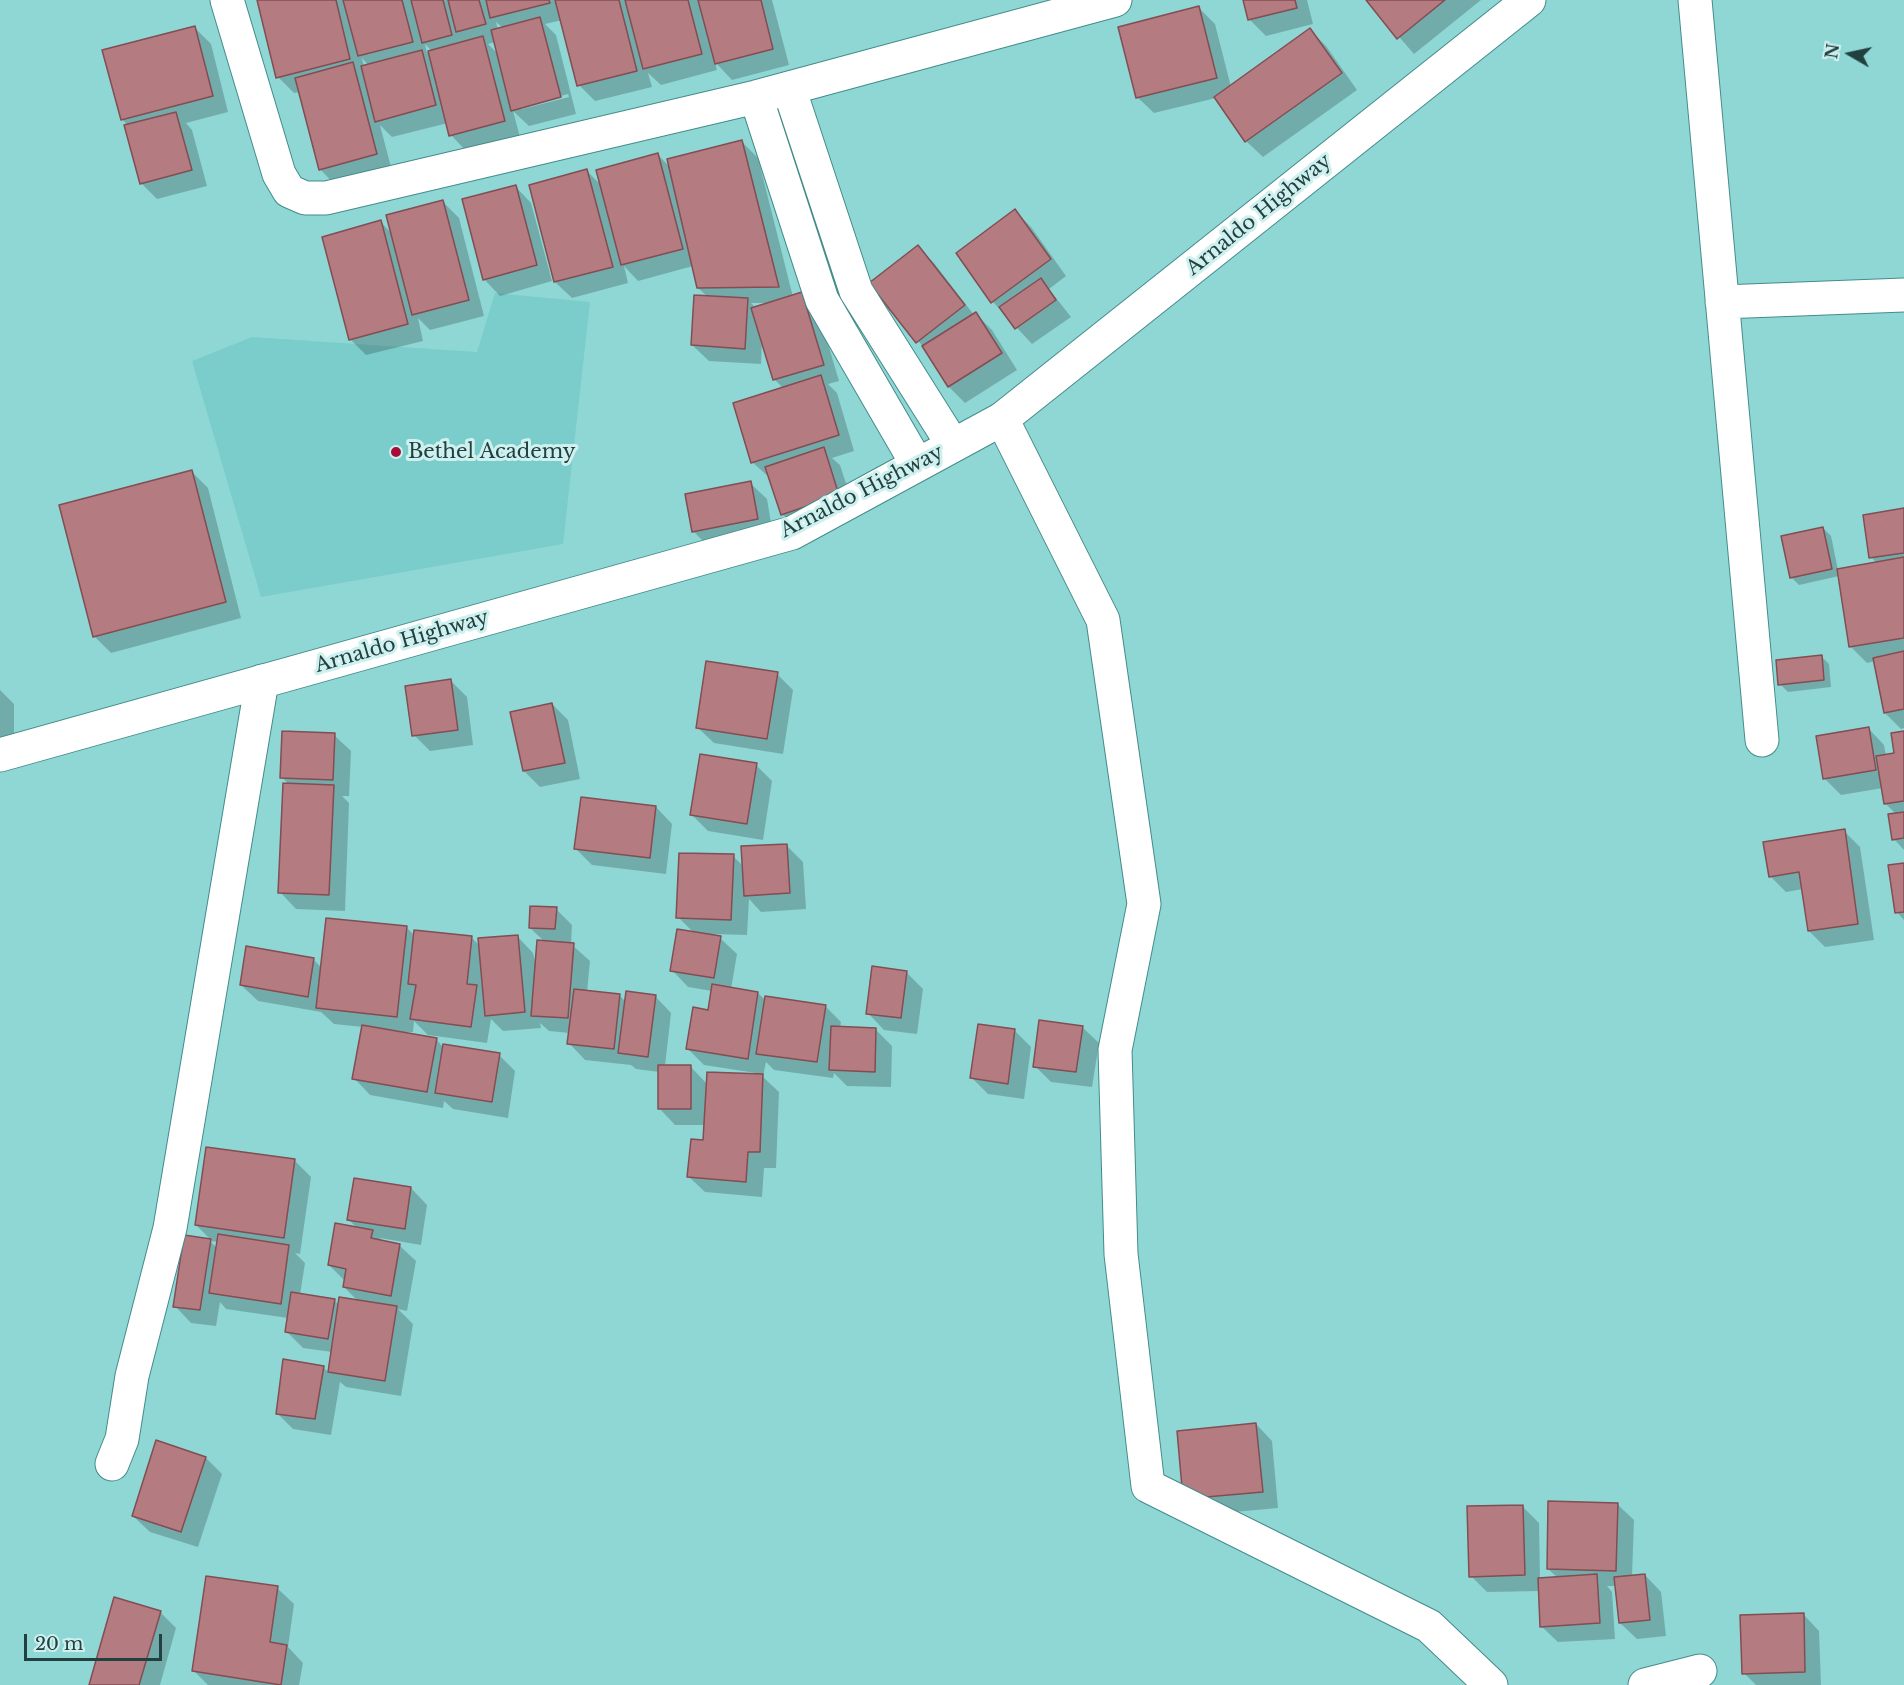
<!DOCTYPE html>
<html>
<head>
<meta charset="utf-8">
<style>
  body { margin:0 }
  #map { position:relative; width:1904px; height:1685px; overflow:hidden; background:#8fd7d5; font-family:"Libre Baskerville",serif }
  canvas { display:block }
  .north { position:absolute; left:1820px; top:24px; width:60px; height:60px; -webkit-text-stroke:4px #cef1ef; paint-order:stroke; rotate:279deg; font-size:16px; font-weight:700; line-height:24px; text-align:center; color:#22403f }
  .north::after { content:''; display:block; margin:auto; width:21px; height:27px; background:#22403f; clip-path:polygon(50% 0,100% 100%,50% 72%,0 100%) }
  .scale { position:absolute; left:24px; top:1634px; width:138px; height:27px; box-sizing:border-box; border:3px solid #22403f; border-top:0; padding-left:8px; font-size:18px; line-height:21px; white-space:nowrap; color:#22403f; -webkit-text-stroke:4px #cef1ef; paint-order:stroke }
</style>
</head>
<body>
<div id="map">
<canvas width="1904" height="1685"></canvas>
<div class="north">N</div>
<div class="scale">20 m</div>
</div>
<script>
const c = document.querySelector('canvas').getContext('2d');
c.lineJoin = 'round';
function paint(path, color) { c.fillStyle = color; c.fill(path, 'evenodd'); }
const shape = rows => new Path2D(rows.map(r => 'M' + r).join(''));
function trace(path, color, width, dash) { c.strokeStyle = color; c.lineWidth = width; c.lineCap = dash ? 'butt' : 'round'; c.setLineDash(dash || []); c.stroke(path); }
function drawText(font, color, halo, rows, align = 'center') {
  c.font = font + ' "Libre Baskerville",serif'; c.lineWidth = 6; c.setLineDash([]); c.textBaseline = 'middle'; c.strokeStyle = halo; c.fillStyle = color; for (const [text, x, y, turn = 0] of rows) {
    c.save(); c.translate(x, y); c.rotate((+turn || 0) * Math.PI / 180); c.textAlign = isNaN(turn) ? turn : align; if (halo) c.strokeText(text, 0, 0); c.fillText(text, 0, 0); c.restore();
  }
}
paint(shape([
  [495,293,590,302,563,544,261,597,192,361,252,337,477,352]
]), '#7acdcb');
paint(shape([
  [259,0,772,0,789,65,732,80,715,62,717,70,661,85,648,73,652,87,595,101,579,85,562,20,545,24,556,35,576,114,529,126,513,111,520,137,467,152,451,135,448,123,392,137,380,125,392,171,336,186,320,169,300,92,294,93,278,77],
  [496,22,503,28,498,30],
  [495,42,498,54,488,44],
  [425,44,432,51,427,53],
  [362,58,369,66,364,67],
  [568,94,569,97,522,109,522,106],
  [1245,0,1307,0,1313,24,1266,36,1250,20],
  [1367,0,1481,0,1414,54],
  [1199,8,1215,24,1231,87,1310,30,1326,46,1357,90,1263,157,1246,141,1216,98,1154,113,1137,97],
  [195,28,211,44,228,112,186,123,192,130,207,186,157,199,141,183,128,126,122,119],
  [741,141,758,158,793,297,802,294,818,310,839,381,828,384,837,393,854,451,832,458,840,465,855,511,799,530,782,514,770,478,752,462,783,388,774,379,762,340,761,364,709,361,692,345,708,297,698,288,693,266,638,281,624,266,628,283,572,298,555,282,587,171,602,186,658,155,671,168],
  [751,303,769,303,756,308],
  [515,186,531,203,552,281,500,296,484,279],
  [443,202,459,218,484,316,430,330,418,318,423,341,366,355,350,339,381,222,392,234],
  [1015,211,1031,227,1066,276,1049,289,1071,317,1032,344,993,302],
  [917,247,934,263,974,315,976,314,992,330,1017,370,965,403,949,387,929,354,871,283],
  [192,472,208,488,241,618,111,653,95,637],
  [750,483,767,499,773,535,710,548,693,531],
  [1904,510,1904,728,1901,729,1885,713,1875,661,1867,663,1850,646,1839,576,1799,585,1791,577,1823,528,1831,536,1838,570,1877,563,1871,557],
  [1821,656,1829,664,1831,687,1788,692,1780,684],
  [777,674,793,690,783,754,714,743,697,727],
  [451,681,467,697,473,745,430,751,414,735],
  [0,690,14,704,14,740,0,740],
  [552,704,568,720,580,779,540,787,524,771],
  [1868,728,1884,745,1886,756,1896,754,1904,733,1904,850,1894,839,1897,815,1885,803,1883,788,1841,795,1825,779,1818,737],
  [334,735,351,751,349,796,342,796,349,803,345,911,296,909,280,892,289,785,282,777],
  [756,765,772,781,763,840,708,831,692,815],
  [656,807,672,824,666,874,592,865,576,849],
  [1844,831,1860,847,1874,940,1825,947,1809,931,1803,889,1786,892,1770,876],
  [787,846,803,862,806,909,761,912,749,899,747,935,712,934,720,938,737,954,731,989,758,993,766,1001,825,1006,841,1022,840,1028,876,1030,892,1046,891,1087,847,1086,834,1073,833,1078,774,1070,766,1062,763,1077,779,1092,776,1168,764,1168,762,1197,705,1192,688,1176,705,1142,706,1125,675,1125,659,1108,659,1072,636,1069,631,1065,585,1060,569,1043,570,1033,549,1031,540,1023,541,1028,503,1031,491,1019,487,1043,428,1035,414,1021,413,1032,406,1032,406,1034,436,1039,442,1046,499,1055,515,1071,508,1118,453,1109,444,1101,443,1108,370,1095,354,1078,363,1027,334,1024,321,1012,258,1001,241,985,313,959,322,968,407,928,415,936,471,937,480,946,517,936,533,953,536,965,545,942,530,928,556,909,572,925,571,944,590,961,587,992,620,996,626,1002,655,996,671,1013,665,1066,690,1066,707,1084,756,1075,756,1073,704,1065,688,1049,709,1012,712,991,688,987,672,970,694,933,678,917,733,856,743,866],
  [1904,865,1904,920,1897,912],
  [906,972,923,989,917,1034,884,1030,868,1013],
  [979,1026,1015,1031,1031,1047,1024,1099,988,1094,972,1078],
  [1082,1027,1099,1043,1092,1087,1051,1082,1035,1066],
  [294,1160,311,1177,300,1254,295,1253,305,1263,300,1295,334,1300,340,1306,359,1302,344,1287,345,1281,329,1265,357,1228,349,1220,411,1188,427,1205,421,1245,380,1238,383,1242,399,1245,416,1261,407,1311,398,1309,413,1324,401,1396,346,1387,340,1382,331,1435,293,1429,277,1413,323,1367,329,1373,332,1352,303,1348,286,1331,288,1318,226,1309,220,1302,216,1326,191,1323,175,1306,185,1237,212,1241,196,1225],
  [210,1241,218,1242,217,1248],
  [1256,1424,1272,1441,1278,1508,1201,1515,1185,1498],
  [206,1458,222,1474,198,1547,150,1532,133,1516],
  [1617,1504,1634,1520,1632,1576,1645,1575,1661,1592,1666,1636,1637,1639,1620,1623,1616,1586,1607,1586,1612,1592,1615,1639,1558,1642,1541,1626,1540,1591,1487,1592,1471,1576,1522,1506,1539,1523,1540,1579,1558,1578,1548,1569],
  [277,1588,294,1604,288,1647,303,1663,299,1685,208,1685,193,1670],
  [160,1612,176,1628,160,1685,90,1685],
  [1803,1614,1819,1631,1821,1685,1756,1685,1744,1673]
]), '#0003');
const building = shape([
  [257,0,336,0,350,59,276,78,257,0],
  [343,0,402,0,413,42,358,56,343,0],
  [411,0,443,0,452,35,422,43,411,0],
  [448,0,479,0,486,24,456,32,448,0],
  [486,0,549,0,550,3,490,18,486,0],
  [555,0,619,0,637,71,577,86,555,0],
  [625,0,688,0,702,54,643,69,625,0],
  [698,0,761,0,773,49,715,64,698,0],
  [1243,0,1295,0,1297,8,1248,20,1243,0],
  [1366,0,1445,0,1397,39,1366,0],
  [1199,6,1217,78,1136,98,1118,27,1199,6],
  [540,17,561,97,511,111,491,30,540,17],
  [195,26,213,96,121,120,102,50,195,26],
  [1310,28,1342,73,1245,142,1214,97,1310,28],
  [483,36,505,121,449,136,428,51,483,36],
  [422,50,436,105,375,122,361,66,422,50],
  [353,62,377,154,319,170,295,78,353,62],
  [176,112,192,170,140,184,124,125,176,112],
  [742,140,779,287,697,288,667,159,742,140],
  [658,153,683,249,621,265,596,170,658,153],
  [587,169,613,267,554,282,529,185,587,169],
  [516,185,537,265,483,280,462,199,516,185],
  [443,200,469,300,412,315,386,215,443,200],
  [1015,209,1051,259,991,303,956,253,1015,209],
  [381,220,408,324,349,340,322,237,381,220],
  [918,245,965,305,916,343,869,283,918,245],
  [1041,278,1056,300,1015,329,999,307,1041,278],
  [802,292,824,365,773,380,751,308,802,292],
  [694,295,748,298,745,349,691,345,694,295],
  [976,312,1002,353,948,387,922,346,976,312],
  [821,375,839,435,751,463,733,403,821,375],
  [824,447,839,495,781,515,765,467,824,447],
  [192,470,226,602,93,637,59,505,192,470],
  [751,481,758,519,692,532,685,494,751,481],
  [1904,508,1904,553,1869,558,1863,515,1904,508],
  [1823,527,1832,569,1790,578,1781,536,1823,527],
  [1904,557,1904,638,1849,647,1837,569,1904,557],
  [1904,651,1904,709,1884,713,1873,658,1904,651],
  [1822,655,1824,680,1778,685,1776,660,1822,655],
  [706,661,778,672,767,739,696,728,706,661],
  [451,679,458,730,412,736,405,686,451,679],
  [552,703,565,763,523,771,510,712,552,703],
  [1869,727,1876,770,1823,779,1816,736,1869,727],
  [282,731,335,733,333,780,280,778,282,731],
  [1904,731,1904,801,1884,804,1876,756,1894,753,1891,733,1904,731],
  [700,754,757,763,747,824,690,815,700,754],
  [283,783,334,785,329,895,278,893,283,783],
  [581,797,656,806,650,858,574,849,581,797],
  [1904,812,1904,838,1892,840,1888,814,1904,812],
  [1845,829,1858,924,1808,931,1799,872,1769,877,1763,842,1845,829],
  [787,844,790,893,744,896,741,846,787,844],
  [679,853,734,854,731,920,676,918,679,853],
  [1904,863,1904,912,1895,913,1888,865,1904,863],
  [530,906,557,907,555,929,529,928,530,906],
  [326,918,407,926,397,1017,316,1008,326,918],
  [677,929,721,936,714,978,670,971,677,929],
  [414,930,472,936,467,984,477,985,471,1027,410,1019,416,985,408,984,414,930],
  [518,935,525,1012,485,1016,478,938,518,935],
  [537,940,574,943,568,1018,531,1016,537,940],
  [246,946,314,958,308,997,240,985,246,946],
  [872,966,907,971,901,1018,866,1014,872,966],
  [712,984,758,992,748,1059,686,1049,693,1007,708,1010,712,984],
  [574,989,620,994,614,1049,567,1044,574,989],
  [626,991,656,995,648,1057,618,1053,626,991],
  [765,996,826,1005,817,1062,756,1054,765,996],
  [1039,1020,1083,1026,1076,1072,1033,1067,1039,1020],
  [978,1024,1015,1029,1008,1084,970,1078,978,1024],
  [362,1025,437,1038,427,1092,352,1079,362,1025],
  [831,1026,876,1028,875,1072,829,1070,831,1026],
  [443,1044,500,1053,492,1102,435,1093,443,1044],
  [658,1065,691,1065,691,1109,658,1109,658,1065],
  [707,1072,763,1074,760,1152,748,1152,746,1182,687,1177,691,1139,703,1140,707,1072],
  [206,1147,295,1159,284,1238,195,1225,206,1147],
  [354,1178,411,1187,405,1229,347,1220,354,1178],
  [335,1223,373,1230,371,1238,400,1244,391,1296,343,1287,346,1269,328,1265,335,1223],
  [218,1234,289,1245,281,1304,209,1293,218,1234],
  [184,1235,211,1239,200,1310,173,1307,184,1235],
  [291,1292,335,1299,328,1339,285,1332,291,1292],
  [339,1297,397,1306,385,1381,328,1372,339,1297],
  [283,1359,324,1366,315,1419,276,1414,283,1359],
  [1256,1423,1263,1492,1183,1499,1177,1431,1256,1423],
  [156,1440,206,1457,181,1532,132,1516,156,1440],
  [1548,1501,1618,1503,1616,1571,1547,1569,1548,1501],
  [1523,1505,1525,1575,1469,1577,1467,1506,1523,1505],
  [1597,1574,1600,1623,1540,1627,1538,1578,1597,1574],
  [1645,1574,1650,1620,1619,1623,1614,1577,1645,1574],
  [206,1576,278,1586,270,1642,287,1645,281,1685,192,1671,206,1576],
  [114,1597,161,1611,139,1685,89,1685,114,1597],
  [1804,1613,1805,1672,1742,1674,1740,1615,1804,1613]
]);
paint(building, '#b47b80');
trace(building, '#824d53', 1.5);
const minor = shape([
  [227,0,279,174,289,191,305,198,326,198,756,97,1115,0],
  [1695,0,1762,740],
  [789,88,856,291,953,445],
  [756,97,822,300,917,464],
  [1722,302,1904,295],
  [1002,419,1103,620,1144,904,1115,1050,1121,1254,1148,1486,1429,1626,1491,1685],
  [112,1464,122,1439,132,1376,170,1228,262,681],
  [1645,1685,1700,1671]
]);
const major = shape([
  [0,755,792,533,1002,419,1529,0]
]);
trace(minor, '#448c8a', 35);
trace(major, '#448c8a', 35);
trace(minor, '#fff', 33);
trace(major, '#fff', 33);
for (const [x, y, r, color] of [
  [396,452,6,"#a60c3a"]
]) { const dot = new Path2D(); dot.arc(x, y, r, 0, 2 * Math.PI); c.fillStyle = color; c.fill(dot); trace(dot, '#cef1ef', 2); }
drawText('20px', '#22403f', '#cef1ef', [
  ["Arnaldo Highway",1259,215,-39],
  ["Arnaldo Highway",862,492,-27],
  ["Arnaldo Highway",402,642,-16]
]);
drawText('20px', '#22403f', '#cef1ef', [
  ["Bethel Academy",408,452]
], 'left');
</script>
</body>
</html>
